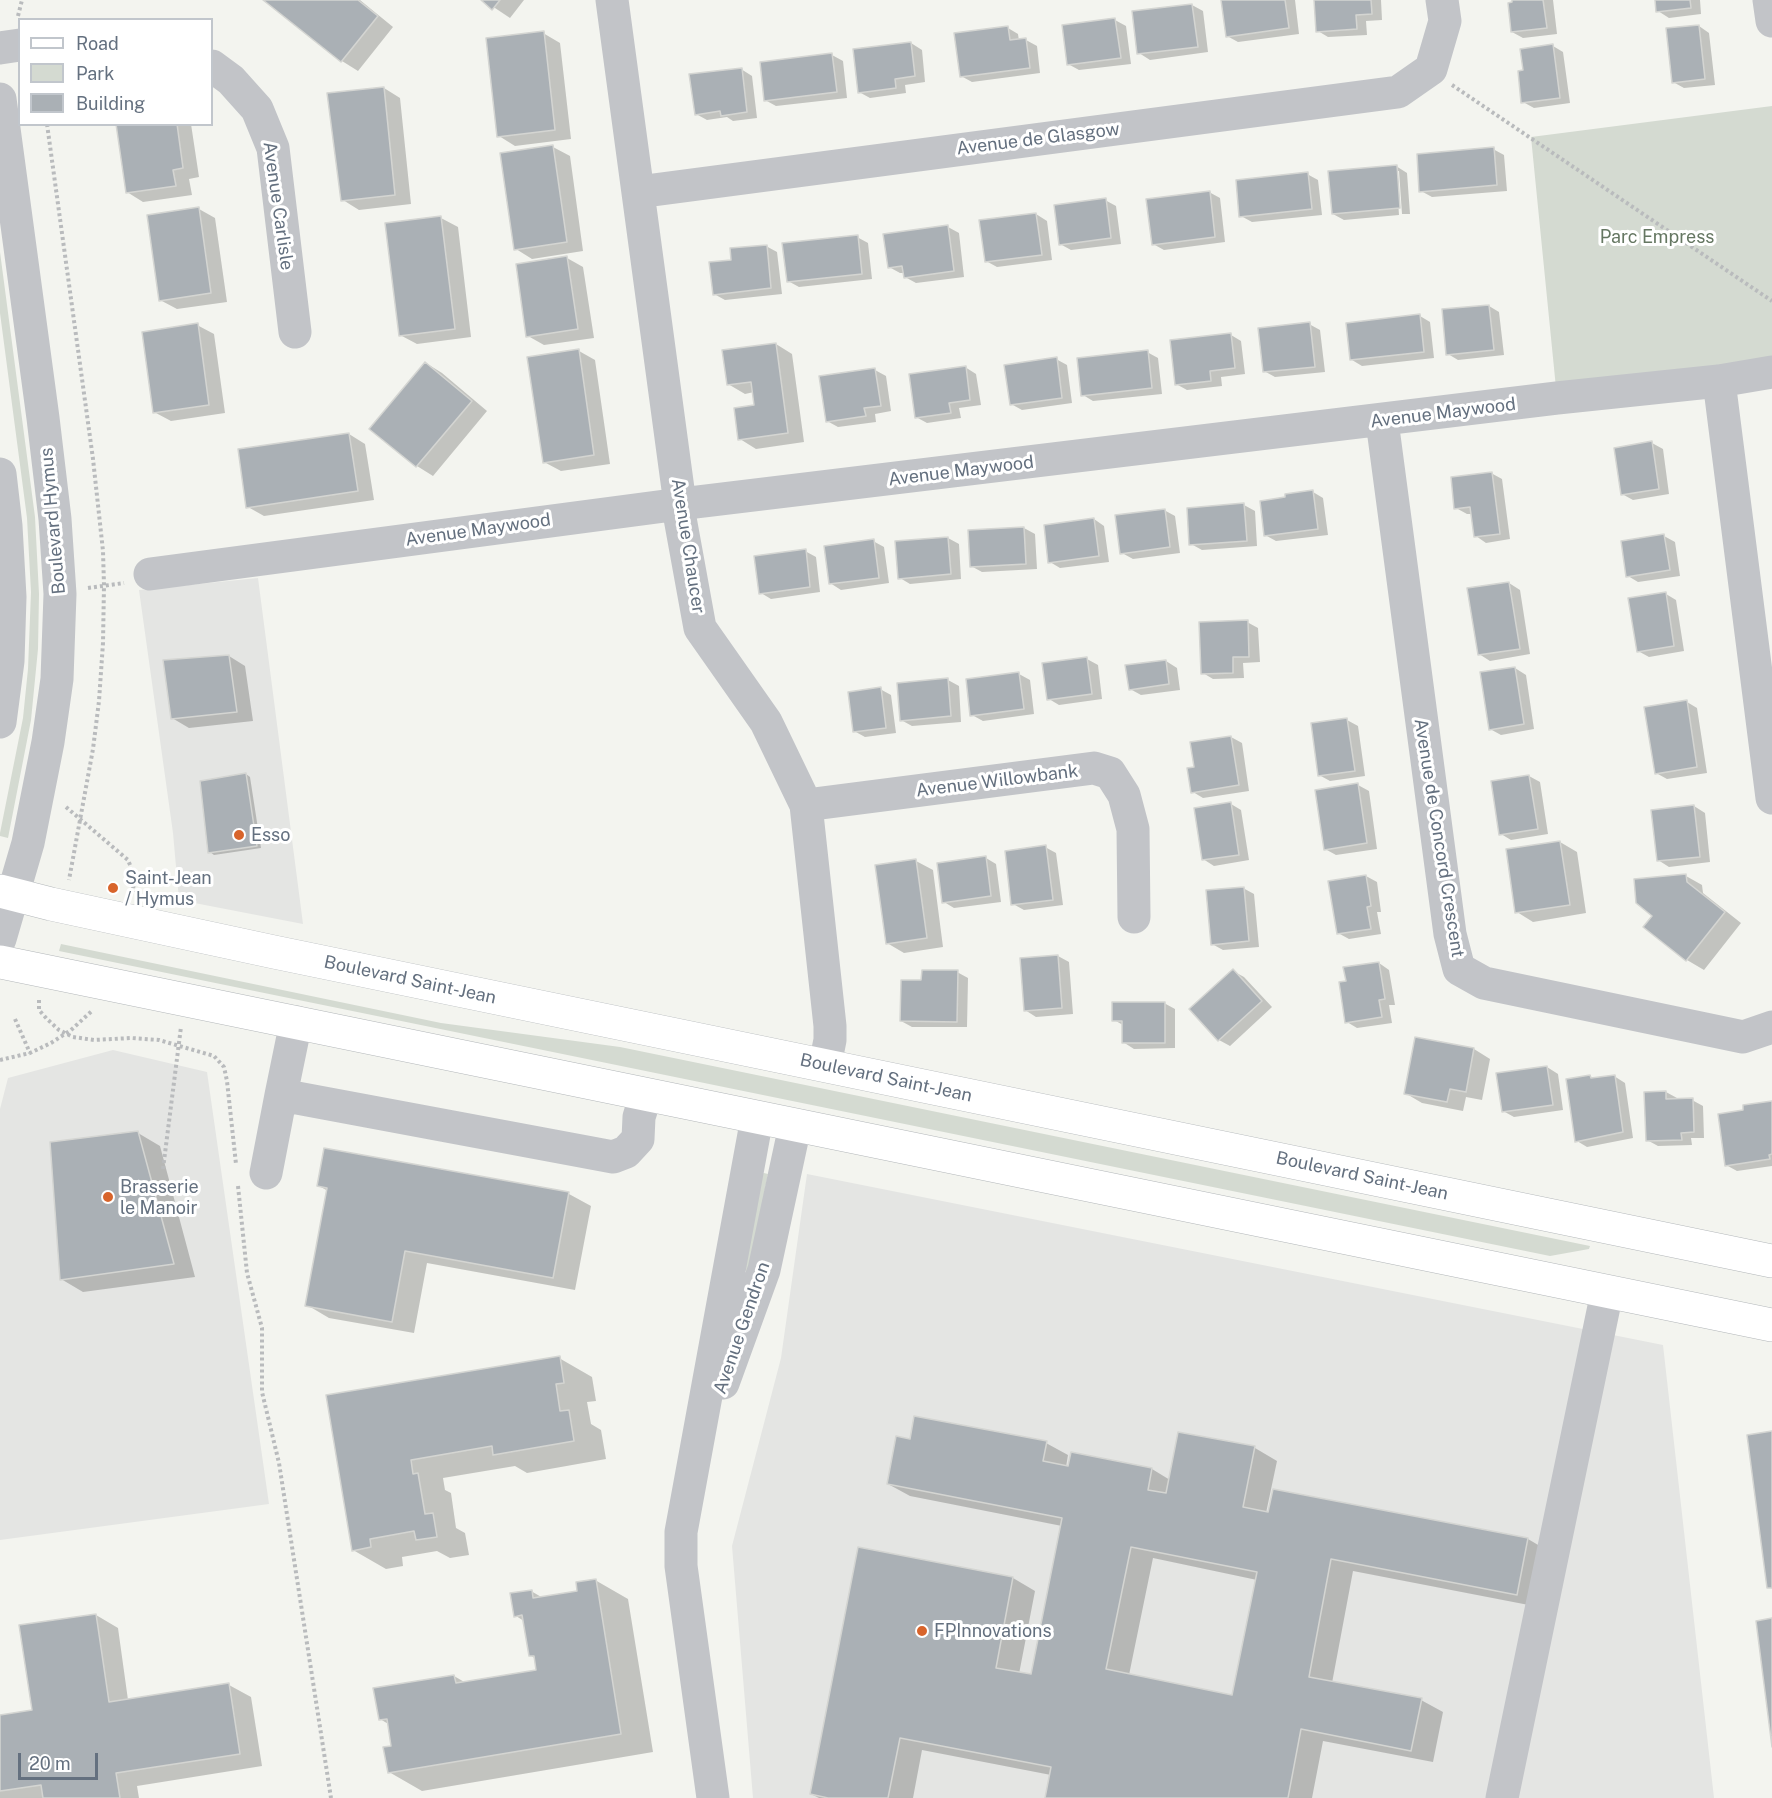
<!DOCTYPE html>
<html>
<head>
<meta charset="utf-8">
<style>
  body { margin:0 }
  #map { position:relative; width:1772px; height:1798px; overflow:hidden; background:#f3f4ef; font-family:"Public Sans",sans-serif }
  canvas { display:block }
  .legend { position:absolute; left:18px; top:18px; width:195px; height:108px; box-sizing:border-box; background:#fff; border:2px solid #c1c6cc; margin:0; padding:8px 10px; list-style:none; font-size:18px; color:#64707f }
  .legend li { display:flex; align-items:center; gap:12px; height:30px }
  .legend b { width:30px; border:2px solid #c1c6cc }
  .scale { position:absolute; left:18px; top:1753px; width:80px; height:27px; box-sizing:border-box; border:3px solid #64707f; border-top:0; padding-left:8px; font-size:18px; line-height:21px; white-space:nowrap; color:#64707f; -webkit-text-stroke:4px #fff; paint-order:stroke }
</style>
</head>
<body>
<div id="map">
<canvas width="1772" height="1798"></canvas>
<ul class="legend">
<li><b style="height:8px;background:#fff"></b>Road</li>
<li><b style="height:16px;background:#d4dad1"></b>Park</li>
<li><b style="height:16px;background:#aab0b5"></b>Building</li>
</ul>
<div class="scale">20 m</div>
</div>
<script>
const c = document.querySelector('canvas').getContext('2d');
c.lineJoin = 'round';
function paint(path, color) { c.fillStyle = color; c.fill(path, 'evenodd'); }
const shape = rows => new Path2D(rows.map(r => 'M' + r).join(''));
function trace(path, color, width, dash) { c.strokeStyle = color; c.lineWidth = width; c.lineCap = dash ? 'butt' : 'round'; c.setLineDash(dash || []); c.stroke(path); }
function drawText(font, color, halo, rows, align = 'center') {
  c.font = font + ' "Public Sans",sans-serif'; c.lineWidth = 6; c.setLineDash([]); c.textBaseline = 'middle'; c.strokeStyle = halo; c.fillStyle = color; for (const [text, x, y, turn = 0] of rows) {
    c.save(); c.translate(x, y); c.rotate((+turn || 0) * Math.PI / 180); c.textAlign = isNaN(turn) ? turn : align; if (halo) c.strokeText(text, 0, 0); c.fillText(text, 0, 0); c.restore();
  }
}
paint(shape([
  [258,578,303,924,179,900,173,833,139,590],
  [113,1050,207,1072,269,1504,0,1540,0,1109,8,1078],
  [807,1174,1663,1345,1714,1798,753,1798,732,1546,781,1358]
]), '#e4e5e3');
paint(shape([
  [1772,106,1772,370,1557,398,1531,137],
  [0,252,35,517,39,594,38,649,31,720,8,838,0,836,0,833,23,718,28,669,31,592,27,518,0,313],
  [61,944,441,1023,620,1047,1590,1246,1589,1249,1550,1256,59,951],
  [764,1173,768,1174,749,1271,746,1271,743,1269,759,1175]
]), '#d4dad1');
paint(shape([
  [265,0,360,0,393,27,358,71,342,61],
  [483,0,524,0,510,18],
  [1223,0,1295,0,1299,34,1238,42,1227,36],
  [1316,0,1381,0,1382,20,1366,21,1367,35,1328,37,1318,31],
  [1514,0,1553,0,1557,34,1523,38,1512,32],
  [1657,0,1700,0,1701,14,1669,18,1658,11],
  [1192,5,1203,11,1208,52,1150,60,1139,53],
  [1115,20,1126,26,1131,64,1079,70,1068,64],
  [1699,26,1709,33,1715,85,1684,88,1673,82],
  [1008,28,1018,34,1019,41,1026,40,1037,46,1040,73,972,82,961,76],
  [543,33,560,43,571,139,515,146,499,136],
  [911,43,922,50,925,82,905,85,906,93,870,98,859,92],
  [1553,46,1563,52,1570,103,1534,108,1523,102,1525,72],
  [832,55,843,61,847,98,776,106,765,100],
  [741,69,752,76,757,118,733,121,727,117,707,120,696,114],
  [384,88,400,98,411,204,359,210,343,200],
  [117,124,191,124,199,177,189,179,192,195,143,202,127,192],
  [553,147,570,156,583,251,532,259,516,249],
  [1493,149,1504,155,1507,191,1432,197,1421,191],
  [1396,166,1407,173,1410,214,1402,214,1399,171,1396,171,1399,215,1344,220,1333,214],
  [1307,174,1318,180,1322,215,1252,222,1241,216],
  [1209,192,1220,198,1225,242,1164,250,1153,244],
  [1105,200,1116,206,1121,244,1071,250,1060,244],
  [199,209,215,218,227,302,177,309,160,300],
  [1036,214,1047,221,1052,260,997,267,986,261],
  [441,218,458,227,471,337,417,344,400,335],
  [948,227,959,233,964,277,916,283,905,277,905,273,900,273,889,267],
  [857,237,868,243,872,279,799,287,788,281],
  [766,246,777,252,782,294,725,300,714,294,733,261],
  [567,258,583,267,594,338,544,345,528,336],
  [1489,306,1499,312,1504,355,1458,360,1448,354],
  [1420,316,1430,322,1434,358,1362,366,1352,360],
  [1309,324,1320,330,1325,372,1275,377,1264,371],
  [197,325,214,334,225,413,171,421,154,412],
  [1231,335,1241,341,1245,374,1221,377,1222,386,1187,390,1176,384],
  [776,344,792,354,804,442,756,449,740,439,755,406,754,392,745,394,728,384],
  [579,351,595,360,610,464,561,471,544,462],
  [1147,352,1158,358,1162,394,1093,401,1083,395],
  [1056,359,1067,365,1072,403,1022,410,1011,404],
  [426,363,442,373,487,411,433,476,417,466],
  [965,367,976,374,981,405,959,408,961,418,927,423,916,417],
  [875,370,886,376,891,411,875,414,876,422,838,427,827,421],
  [349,434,365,444,374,500,264,516,248,507],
  [1652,443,1663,449,1669,494,1633,500,1622,494],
  [1491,473,1502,479,1510,539,1486,543,1476,536,1473,514,1467,514,1456,508],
  [1313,492,1323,498,1328,535,1276,541,1265,535],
  [1244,505,1255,511,1257,546,1202,550,1191,544],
  [1164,510,1175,516,1180,553,1133,559,1122,553],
  [1094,519,1104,526,1109,562,1060,568,1050,562],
  [1024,528,1035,534,1037,569,982,572,971,566],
  [1664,536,1675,542,1680,576,1638,582,1628,576],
  [948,538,959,544,961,579,910,584,900,578],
  [873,541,884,547,889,583,841,590,830,583],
  [805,551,816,557,820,592,771,599,761,593],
  [1509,583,1520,590,1530,654,1490,661,1479,654],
  [1666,594,1676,600,1684,651,1649,657,1638,651],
  [1247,622,1258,628,1260,662,1243,663,1244,678,1213,679,1203,673],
  [229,656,245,666,253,721,189,728,172,718],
  [1087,659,1098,665,1102,699,1059,705,1049,699],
  [1166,661,1177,668,1180,690,1141,695,1130,689],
  [1515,668,1526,675,1534,729,1501,735,1490,729],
  [1019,674,1030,680,1034,714,983,721,972,715],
  [948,680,959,686,961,722,912,726,901,720],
  [880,689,891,695,896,733,865,737,854,731],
  [1687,702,1697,708,1707,773,1667,779,1656,773],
  [1347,720,1358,726,1365,776,1330,781,1319,775],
  [1231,737,1242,743,1249,791,1203,798,1193,792,1196,768],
  [246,774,250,777,261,848,214,855,210,852],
  [1529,776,1540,782,1548,834,1511,840,1501,834],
  [1358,785,1369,791,1377,849,1336,855,1325,849],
  [1231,804,1241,810,1249,860,1214,866,1203,859],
  [1694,806,1705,813,1710,862,1669,867,1658,860],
  [1560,842,1577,852,1586,913,1533,922,1517,912],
  [1045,847,1056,853,1063,905,1024,910,1013,904],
  [986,858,996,864,1001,902,954,908,944,902],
  [916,861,933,870,943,947,904,953,887,943],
  [1366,876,1377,882,1381,912,1377,912,1381,934,1349,939,1338,933],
  [1686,876,1702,885,1703,893,1741,923,1704,970,1687,960,1645,927],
  [1243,888,1254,894,1259,947,1223,950,1212,944],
  [1058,956,1069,962,1073,1014,1036,1017,1025,1010],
  [1379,963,1389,970,1395,1005,1389,1005,1392,1023,1357,1028,1347,1022,1347,982],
  [1233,971,1244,977,1272,1007,1230,1046,1219,1040],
  [957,972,968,978,967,1027,912,1027,901,1021,923,982],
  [1164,1003,1175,1009,1175,1048,1134,1049,1123,1042,1123,1025,1114,1020],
  [1416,1038,1474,1049,1490,1059,1482,1100,1466,1097,1463,1111,1422,1103,1405,1093],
  [1547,1067,1558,1074,1563,1110,1514,1117,1503,1111],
  [1614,1076,1625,1083,1633,1138,1587,1147,1577,1141,1590,1077,1595,1079],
  [1666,1092,1677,1098,1677,1100,1692,1100,1703,1106,1704,1138,1691,1138,1692,1145,1658,1146,1647,1140,1646,1093],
  [1772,1102,1772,1166,1737,1171,1726,1165,1745,1111],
  [138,1133,160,1146,195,1277,83,1292,61,1279],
  [319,1186,569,1194,591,1206,575,1290,427,1263,414,1333,329,1318,307,1305,328,1191],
  [559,1358,592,1377,596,1401,587,1402,591,1424,601,1430,606,1459,527,1473,515,1466,443,1478,445,1490,451,1493,456,1528,465,1533,469,1555,450,1558,437,1551,402,1557,403,1566,386,1569,353,1550,328,1397],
  [1180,1433,1255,1448,1277,1461,1266,1513,1528,1539,1550,1552,1539,1607,1353,1571,1332,1683,1421,1700,1443,1712,1433,1762,1323,1741,1312,1798,1046,1798,1051,1775,922,1750,913,1798,819,1798,811,1794,1013,1578,1035,1591,1019,1674,1032,1676,1062,1526,910,1496,888,1484,911,1440,1046,1443,1068,1455,1066,1467,1152,1469,1170,1480],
  [1153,1558,1257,1580,1233,1697,1129,1675],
  [595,1580,628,1599,653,1752,422,1791,389,1772,393,1747,390,1725,380,1719,454,1676,466,1683,538,1671,536,1659,530,1655,524,1621,516,1616,531,1591,543,1598,579,1592],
  [96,1615,118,1628,128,1700,229,1685,251,1697,262,1766,137,1786,139,1798,0,1798,0,1717,34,1712]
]), '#0003');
const building = shape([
  [263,0,358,0,378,16,341,62,263,0],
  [481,0,500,0,492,10,481,0],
  [1221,0,1285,0,1289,28,1226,37,1221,0],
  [1314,0,1371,0,1372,14,1356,15,1357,29,1316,32,1314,0],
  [1512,0,1543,0,1547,28,1511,32,1508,3,1512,2,1512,0],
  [1655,0,1690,0,1691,8,1656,12,1655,0],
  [1192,4,1198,47,1137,54,1132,11,1192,4],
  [1115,18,1121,58,1067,65,1062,25,1115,18],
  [1699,25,1705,79,1672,83,1666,28,1699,25],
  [1008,26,1010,40,1026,38,1030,68,960,77,954,33,1008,26],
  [544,31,555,130,497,137,486,38,544,31],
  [911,42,915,76,895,79,896,88,858,93,853,49,911,42],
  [1553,44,1560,98,1521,103,1518,71,1523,70,1520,49,1553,44],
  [832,53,837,92,764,101,760,62,832,53],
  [742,68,747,112,721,116,720,111,695,115,689,74,742,68],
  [384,87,395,195,341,201,327,93,384,87],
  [116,124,177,124,183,168,173,170,176,186,126,193,116,124],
  [553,145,567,242,514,250,500,153,553,145],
  [1494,147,1497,185,1419,192,1417,154,1494,147],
  [1397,165,1400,208,1332,214,1328,171,1397,165],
  [1308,172,1312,209,1239,217,1236,180,1308,172],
  [1210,191,1215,237,1152,245,1146,199,1210,191],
  [1106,198,1111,238,1059,245,1054,205,1106,198],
  [199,207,211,293,159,301,147,215,199,207],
  [1036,213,1042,255,985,262,979,220,1036,213],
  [441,216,455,329,399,336,385,223,441,216],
  [948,225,954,271,904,278,902,266,888,268,883,234,948,225],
  [858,235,862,274,787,282,782,243,858,235],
  [767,245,771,288,713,295,709,262,731,260,730,248,767,245],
  [567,256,578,329,526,337,516,264,567,256],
  [1489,305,1494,350,1446,355,1442,309,1489,305],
  [1420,314,1424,352,1350,360,1346,323,1420,314],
  [1310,322,1315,367,1263,372,1258,328,1310,322],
  [198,323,209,405,153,413,142,332,198,323],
  [1231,333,1235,368,1210,371,1211,381,1175,385,1170,340,1231,333],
  [776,343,788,433,738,440,734,408,754,405,751,382,727,385,722,350,776,343],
  [579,349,594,455,543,463,527,357,579,349],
  [1148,350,1152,388,1081,396,1077,358,1148,350],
  [1057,357,1062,398,1010,405,1004,365,1057,357],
  [425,362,472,401,416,467,369,429,425,362],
  [966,366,970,400,949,403,951,413,915,418,909,374,966,366],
  [875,368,881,406,864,408,866,416,826,422,819,376,875,368],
  [349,433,358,491,246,508,238,449,349,433],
  [1652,441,1659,489,1621,495,1614,448,1652,441],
  [1492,472,1500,534,1474,537,1470,507,1454,509,1451,477,1492,472],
  [1313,490,1318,529,1264,536,1260,501,1285,497,1285,494,1313,490],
  [1244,503,1247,541,1189,545,1187,508,1244,503],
  [1165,509,1170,547,1120,554,1115,515,1165,509],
  [1094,518,1099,556,1048,563,1044,525,1094,518],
  [1024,527,1026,564,970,567,968,530,1024,527],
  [1664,534,1670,570,1626,577,1621,541,1664,534],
  [948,537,951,574,898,579,895,541,948,537],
  [874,539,879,578,829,584,824,546,874,539],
  [806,549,810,587,759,594,754,556,806,549],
  [1509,582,1520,649,1478,655,1467,588,1509,582],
  [1666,592,1674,646,1637,652,1628,598,1666,592],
  [1248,620,1249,657,1233,657,1233,673,1201,674,1199,622,1248,620],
  [229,655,237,712,171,719,163,660,229,655],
  [1087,657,1092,694,1047,700,1042,663,1087,657],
  [1166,660,1169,684,1129,690,1125,665,1166,660],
  [1515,667,1524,724,1489,730,1480,672,1515,667],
  [1019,672,1024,709,970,716,966,679,1019,672],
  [948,678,951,716,900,721,897,683,948,678],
  [881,687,886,728,853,732,848,692,881,687],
  [1687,700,1697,767,1655,774,1644,707,1687,700],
  [1347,718,1355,771,1318,776,1311,723,1347,718],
  [1231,736,1239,785,1191,793,1187,768,1194,767,1190,742,1231,736],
  [246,773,257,846,208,853,200,781,246,773],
  [1529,775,1538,829,1499,835,1491,781,1529,775],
  [1358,783,1367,843,1324,850,1315,790,1358,783],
  [1231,802,1239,855,1202,860,1194,808,1231,802],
  [1694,805,1700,857,1657,861,1651,810,1694,805],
  [1560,841,1570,905,1515,913,1506,849,1560,841],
  [1046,845,1053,900,1011,905,1005,851,1046,845],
  [986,856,991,896,942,903,937,863,986,856],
  [916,859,927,938,886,944,875,865,916,859],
  [1686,874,1687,882,1725,912,1686,961,1643,927,1652,916,1636,903,1634,879,1686,874],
  [1366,875,1371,906,1367,907,1371,929,1337,934,1328,881,1366,875],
  [1244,887,1249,941,1211,945,1206,890,1244,887],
  [1058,955,1062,1008,1024,1011,1020,958,1058,955],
  [1379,962,1385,999,1379,1000,1382,1017,1345,1023,1339,982,1346,981,1343,967,1379,962],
  [1233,969,1262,1001,1218,1041,1189,1009,1233,969],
  [922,970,958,970,957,1022,900,1021,901,980,921,980,922,970],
  [1112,1002,1165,1002,1165,1043,1122,1043,1122,1021,1112,1021,1112,1002],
  [1415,1037,1474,1048,1466,1092,1450,1089,1447,1102,1404,1094,1415,1037],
  [1547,1066,1553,1105,1502,1112,1496,1073,1547,1066],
  [1590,1075,1591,1078,1615,1075,1623,1132,1575,1142,1566,1079,1590,1075],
  [1666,1091,1666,1099,1693,1098,1694,1132,1681,1133,1682,1140,1646,1141,1644,1092,1666,1091],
  [1772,1101,1772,1154,1769,1155,1770,1159,1725,1166,1718,1114,1743,1110,1743,1105,1772,1101],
  [138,1131,174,1264,60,1280,50,1142,138,1131],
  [324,1148,569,1192,553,1278,405,1251,392,1322,305,1306,327,1188,317,1186,324,1148],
  [560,1356,564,1383,556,1384,560,1411,569,1410,574,1441,493,1455,492,1446,411,1460,413,1474,418,1473,425,1514,433,1513,437,1537,416,1540,414,1531,370,1539,371,1547,352,1551,326,1395,560,1356],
  [914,1416,1047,1441,1043,1461,1068,1466,1071,1452,1152,1468,1148,1490,1166,1493,1178,1432,1255,1446,1243,1507,1268,1512,1273,1489,1528,1538,1517,1595,1331,1559,1309,1677,1422,1698,1411,1751,1301,1729,1288,1798,1045,1798,1051,1767,900,1738,888,1798,828,1798,810,1794,858,1547,1013,1577,996,1668,1031,1674,1062,1518,887,1484,896,1436,910,1439,914,1416],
  [1131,1547,1257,1572,1232,1695,1106,1669,1131,1547],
  [1772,1431,1772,1588,1767,1588,1747,1435,1772,1431],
  [596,1579,621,1734,388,1773,383,1747,391,1746,387,1719,379,1720,373,1688,454,1675,456,1683,536,1670,534,1656,529,1656,522,1615,514,1617,510,1593,532,1590,533,1598,577,1591,576,1582,596,1579],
  [96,1614,109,1702,229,1683,240,1754,116,1773,120,1798,43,1798,41,1785,0,1791,0,1715,32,1710,19,1625,96,1614],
  [1772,1618,1772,1747,1756,1621,1772,1618]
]);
paint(building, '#aab0b5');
trace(building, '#d4d5d2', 1.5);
const major = shape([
  [0,891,51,904,274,952,1772,1261],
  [0,962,1772,1325]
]);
trace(major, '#b2b6b9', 34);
trace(shape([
  [18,16,22,0],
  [1452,85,1772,301],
  [47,124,93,459,103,551,104,585,103,643,99,701,93,749,69,880],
  [88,588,124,583],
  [66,807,128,860,134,875,133,892],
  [39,1000,39,1010,47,1019,59,1030,73,1037,94,1040,131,1038,159,1040,214,1056,224,1067,227,1081,236,1164],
  [15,1019,30,1053],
  [0,1060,30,1053,51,1043,71,1030,93,1010],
  [163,1169,181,1027],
  [238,1186,247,1273,262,1328,262,1392,279,1463,331,1798]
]), '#b9bbbd', 4, [3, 3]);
trace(shape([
  [612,0,680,504,680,518,700,628,766,722,806,805,830,1026,830,1040,825,1065],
  [1769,0,1772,21],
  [0,48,20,45],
  [212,66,231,80,257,109,273,148,295,332],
  [0,99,43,418,55,519,60,594,57,679,48,742,28,843,0,939],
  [638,192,1398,92,1431,69,1445,21,1442,0],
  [1719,381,1772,798],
  [1382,421,1450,934,1459,969,1484,983,1743,1037,1772,1027],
  [0,474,6,526,10,597,8,661,0,722],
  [150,574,680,504,1557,398,1719,381,1772,372],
  [806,805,1094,768,1110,773,1124,795,1133,829,1134,917],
  [296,1022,281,1095,613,1157,626,1152,638,1139,639,1117,646,1095],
  [266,1173,281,1095],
  [723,1383,764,1270,795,1126],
  [713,1798,681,1566,681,1532,757,1118],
  [1502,1798,1607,1292]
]), '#c2c4c8', 33);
trace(major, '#fff', 33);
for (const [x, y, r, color] of [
  [239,835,6,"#d8642b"],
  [113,888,6,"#d8642b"],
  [108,1197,6,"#d8642b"],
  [922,1631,6,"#d8642b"]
]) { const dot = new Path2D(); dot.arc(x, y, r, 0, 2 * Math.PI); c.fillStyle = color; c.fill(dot); trace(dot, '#fff', 2); }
drawText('18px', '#64707f', '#fff', [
  ["Avenue de Glasgow",1038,139,-7],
  ["Avenue Carlisle",278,206,82],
  ["Avenue Maywood",1443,413,-7],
  ["Avenue Maywood",961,471,-7],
  ["Boulevard Hymus",53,521,-95],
  ["Avenue Maywood",478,530,-8],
  ["Avenue Chaucer",688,546,81],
  ["Avenue Willowbank",997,781,-7],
  ["Avenue de Concord Crescent",1439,838,81],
  ["Boulevard Saint-Jean",410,980,12],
  ["Boulevard Saint-Jean",886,1078,12],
  ["Boulevard Saint-Jean",1362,1176,12],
  ["Avenue Gendron",742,1328,-71]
]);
drawText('18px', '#657762', '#fff', [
  ["Parc Empress",1657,237]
]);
drawText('18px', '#64707f', '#fff', [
  ["Esso",251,835],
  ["Saint-Jean",125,878],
  ["/ Hymus",125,899],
  ["Brasserie",120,1187],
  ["le Manoir",120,1208],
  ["FPInnovations",934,1631]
], 'left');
</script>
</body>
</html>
